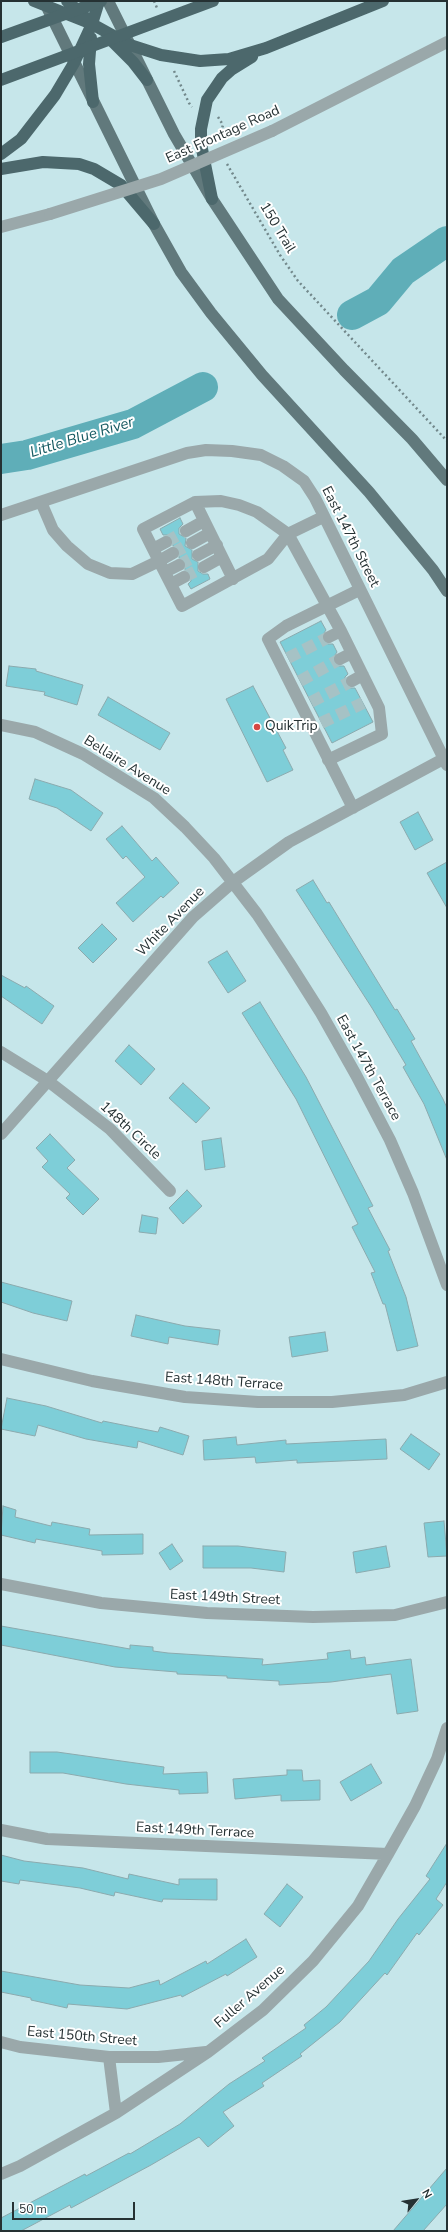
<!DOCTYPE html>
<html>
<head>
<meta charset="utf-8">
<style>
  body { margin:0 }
  #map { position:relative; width:448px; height:2232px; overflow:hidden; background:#c6e6ea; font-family:"Nunito Sans",sans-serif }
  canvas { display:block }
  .frame { position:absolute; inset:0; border:2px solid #253133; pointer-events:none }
  .north { position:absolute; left:396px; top:2180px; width:40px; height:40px; -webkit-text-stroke:3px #fff; paint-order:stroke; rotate:60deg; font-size:11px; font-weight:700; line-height:16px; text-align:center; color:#253133 }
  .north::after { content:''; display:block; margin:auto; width:14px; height:18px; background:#253133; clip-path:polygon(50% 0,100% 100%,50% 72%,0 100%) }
  .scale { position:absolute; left:12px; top:2202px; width:123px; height:18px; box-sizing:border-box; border:2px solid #253133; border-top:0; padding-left:5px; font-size:12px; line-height:14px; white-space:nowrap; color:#253133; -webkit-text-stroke:3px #fff; paint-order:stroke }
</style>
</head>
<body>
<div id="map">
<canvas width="448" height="2232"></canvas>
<div class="frame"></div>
<div class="north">N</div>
<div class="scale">50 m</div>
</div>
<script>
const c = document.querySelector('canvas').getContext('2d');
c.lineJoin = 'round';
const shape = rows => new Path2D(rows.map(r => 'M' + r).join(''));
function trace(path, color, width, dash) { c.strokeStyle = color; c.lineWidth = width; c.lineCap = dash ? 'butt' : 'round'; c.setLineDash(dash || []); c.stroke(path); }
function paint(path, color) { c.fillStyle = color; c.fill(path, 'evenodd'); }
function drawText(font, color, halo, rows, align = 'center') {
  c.font = font + ' "Nunito Sans",sans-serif'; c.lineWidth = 4; c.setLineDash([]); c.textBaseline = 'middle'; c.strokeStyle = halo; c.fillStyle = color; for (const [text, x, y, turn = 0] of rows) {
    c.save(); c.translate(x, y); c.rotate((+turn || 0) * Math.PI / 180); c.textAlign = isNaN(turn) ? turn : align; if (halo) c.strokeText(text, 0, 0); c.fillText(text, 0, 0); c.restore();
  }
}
trace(shape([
  [352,315,378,301,403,271,447,241],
  [1,459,27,455,133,424,203,387]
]), '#5faeb8', 30);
const building = shape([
  [180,518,183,524,179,528,179,534,186,538,185,546,192,550,192,559,198,562,198,571,203,574,208,574,210,579,191,589,188,584,191,581,191,574,185,570,185,561,179,558,180,550,173,546,172,538,170,535,163,535,160,529,180,518],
  [321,621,326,630,322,636,323,641,328,644,333,644,337,652,333,658,334,663,339,666,344,666,348,674,345,677,345,684,348,688,355,688,373,722,332,743,280,642,321,621],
  [9,666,36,669,36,671,83,685,77,705,44,695,45,692,6,686,9,666],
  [253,686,286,748,283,750,293,770,267,782,226,699,253,686],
  [108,697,170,733,160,750,98,715,108,697],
  [35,779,71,790,103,813,91,831,57,808,29,799,35,779],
  [418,812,433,840,415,850,400,822,418,812],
  [122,826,152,861,156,857,179,883,163,898,161,896,133,922,116,903,145,877,126,856,123,859,106,839,122,826],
  [447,862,447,908,427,873,447,862],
  [313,880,327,903,329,902,395,1010,397,1009,415,1039,411,1041,443,1099,447,1108,447,1160,424,1104,403,1067,406,1065,372,1008,296,890,313,880],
  [102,924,117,939,93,963,78,948,102,924],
  [227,951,246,981,228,993,208,962,227,951],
  [1,975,25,988,26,986,54,1006,42,1024,1,996,1,975],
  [260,1002,306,1077,373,1206,368,1208,390,1250,388,1251,406,1297,418,1346,397,1351,385,1304,383,1304,371,1273,375,1272,352,1227,358,1224,296,1099,242,1013,260,1002],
  [129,1045,155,1069,141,1085,115,1061,129,1045],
  [183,1083,210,1108,196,1123,169,1098,183,1083],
  [50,1134,75,1160,67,1168,99,1199,83,1215,66,1198,70,1194,42,1167,48,1161,36,1148,50,1134],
  [221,1138,225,1167,205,1170,202,1141,221,1138],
  [187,1190,202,1206,183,1224,169,1208,187,1190],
  [142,1215,158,1218,156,1234,139,1232,142,1215],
  [1,1282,72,1301,67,1321,33,1313,1,1302,1,1282],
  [136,1315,185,1326,220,1330,218,1345,169,1337,168,1344,131,1336,136,1315],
  [325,1332,328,1351,292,1357,289,1337,325,1332],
  [7,1398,46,1406,102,1423,103,1421,158,1432,160,1427,189,1436,183,1455,138,1441,137,1448,86,1439,38,1425,35,1436,1,1429,7,1398],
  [411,1434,440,1454,429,1470,400,1449,411,1434],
  [236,1437,237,1445,286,1440,286,1444,386,1439,387,1459,297,1463,297,1460,256,1463,255,1457,204,1460,203,1440,236,1437],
  [3,1506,16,1510,15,1517,51,1526,52,1522,90,1529,89,1535,143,1534,143,1554,102,1555,102,1551,36,1539,35,1543,1,1535,3,1506],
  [444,1521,447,1556,428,1557,424,1523,444,1521],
  [172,1544,183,1561,170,1570,159,1553,172,1544],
  [203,1546,238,1546,286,1552,284,1572,251,1568,203,1568,203,1546],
  [386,1546,390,1567,356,1573,353,1552,386,1546],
  [1,1626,130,1649,130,1645,153,1647,153,1651,168,1653,263,1659,262,1665,328,1659,327,1653,350,1650,351,1659,365,1657,366,1665,411,1659,418,1711,397,1714,391,1674,331,1682,279,1685,279,1681,227,1678,227,1676,177,1674,177,1672,115,1667,1,1645,1,1626],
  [30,1752,57,1752,164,1767,163,1774,207,1772,208,1793,179,1794,179,1790,126,1784,63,1773,30,1773,30,1752],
  [371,1764,382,1783,351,1801,340,1782,371,1764],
  [287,1770,302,1770,303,1781,320,1780,320,1800,281,1801,281,1795,235,1799,233,1779,287,1775,287,1770],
  [447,1843,447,1882,436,1899,443,1905,419,1935,417,1933,387,1975,385,1973,340,2022,300,2054,302,2056,262,2083,264,2086,223,2112,234,2126,208,2147,199,2137,151,2165,71,2208,70,2205,21,2231,1,2231,1,2218,85,2174,86,2176,129,2153,130,2154,180,2124,229,2084,265,2061,262,2058,306,2028,304,2025,326,2007,369,1961,398,1919,430,1879,426,1876,447,1843],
  [1,1855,24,1861,83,1868,128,1879,129,1874,179,1885,179,1879,217,1879,217,1900,163,1899,162,1902,115,1892,114,1896,80,1888,20,1880,19,1884,1,1881,1,1855],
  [287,1884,303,1897,280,1927,264,1914,287,1884],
  [246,1939,257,1957,227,1976,226,1974,182,1997,181,1995,127,2009,68,2004,67,2008,31,2000,31,1998,1,1992,1,1971,80,1985,129,1988,159,1980,160,1985,206,1961,207,1964,246,1939],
  [447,2168,447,2204,423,2231,393,2231,447,2168]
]);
paint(building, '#7eced8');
trace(building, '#8baaae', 1);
trace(shape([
  [166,542,186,531],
  [173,553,192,543],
  [179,565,198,555],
  [184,577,204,567],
  [288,658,329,637],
  [300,681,340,659],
  [311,702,352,681],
  [321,723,363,703]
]), '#a6c2c5', 12, [12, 6]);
trace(shape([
  [154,1,157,8],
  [174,71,189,103,192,107],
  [218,117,223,125,219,139],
  [227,164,280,255,298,281,447,441]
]), '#72888b', 2.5, [2, 3]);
trace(shape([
  [272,131,447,42],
  [1,227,50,214],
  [41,502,53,530,67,546,88,564,110,573,132,574,159,561,182,606,268,559,288,534,323,517],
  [195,502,233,579],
  [1,515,187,453,206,450,232,451,261,455,283,466,304,481,315,498,447,765],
  [186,531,204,521],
  [192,543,210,533],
  [153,549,166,542],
  [173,553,159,561,143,529,195,502,221,501,239,505,257,512,288,534,341,631,379,708,382,734,328,760],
  [198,555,217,545],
  [204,567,222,557],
  [165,572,179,565],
  [171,584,184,577],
  [329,637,341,631],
  [340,659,352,653],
  [352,681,363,675],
  [1,725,35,732,83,754,154,798,185,827,214,858,257,914,290,964,321,1013,356,1075,390,1140,413,1193,447,1285],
  [353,808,268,639,286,626,359,590],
  [1,1052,48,1081,110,1129,170,1191],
  [1,1134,193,917,233,882,289,842,447,757],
  [1,1359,92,1381,185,1397,258,1402,332,1402,404,1395,447,1382],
  [1,1584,101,1603,207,1613,313,1617,395,1615,447,1602],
  [1,1830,47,1839,388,1854],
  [1,2042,20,2047,109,2057,158,2057,206,2052],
  [109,2057,116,2113],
  [1,2174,20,2166,116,2113,208,2052,263,2010,313,1961,358,1906,388,1854,415,1806,437,1759,447,1728]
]), '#9aa8aa', 12);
trace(shape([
  [108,1,174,134,212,199,278,299,344,370,412,439,447,480],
  [48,9,154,224,181,272,211,313,262,375,369,492,433,570,447,591]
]), '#61797c', 12);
trace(shape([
  [34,1,92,24,130,45,161,55,200,61,229,59,266,48,383,1],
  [67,1,84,16],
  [91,38,89,64,93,102],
  [110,39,133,62,147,80],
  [1,154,21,139,55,95,74,63,92,24,99,1],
  [1,169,43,162,79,164,94,169,121,185,154,224],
  [212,199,201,144,201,129,207,100,222,78,231,70,252,57]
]), '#4c686c', 12);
trace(shape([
  [50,214,161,179,272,131]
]), '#9aa8aa', 12);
trace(shape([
  [1,37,101,1],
  [1,80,213,1]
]), '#4c686c', 12);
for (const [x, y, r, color] of [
  [257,727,4,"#d54742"]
]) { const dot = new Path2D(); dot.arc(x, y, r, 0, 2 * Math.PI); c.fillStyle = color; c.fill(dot); trace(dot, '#fff', 1.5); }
drawText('14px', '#253133', '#fff', [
  ["East Frontage Road",223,135,-24],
  ["150 Trail",277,228,59],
  ["East 147th Street",350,537,63],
  ["Bellaire Avenue",127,766,32],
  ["White Avenue",171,922,-46],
  ["East 147th Terrace",368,1068,61],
  ["148th Circle",130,1131,43],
  ["East 148th Terrace",224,1382,4],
  ["East 149th Street",225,1598,3],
  ["East 149th Terrace",195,1831,3],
  ["Fuller Avenue",250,1997,-41],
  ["East 150th Street",82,2037,5]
]);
drawText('14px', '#253133', '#fff', [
  ["QuikTrip",265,727]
], 'left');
drawText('italic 15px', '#165a62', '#fff', [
  ["Little Blue River",82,438,-17]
]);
</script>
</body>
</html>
